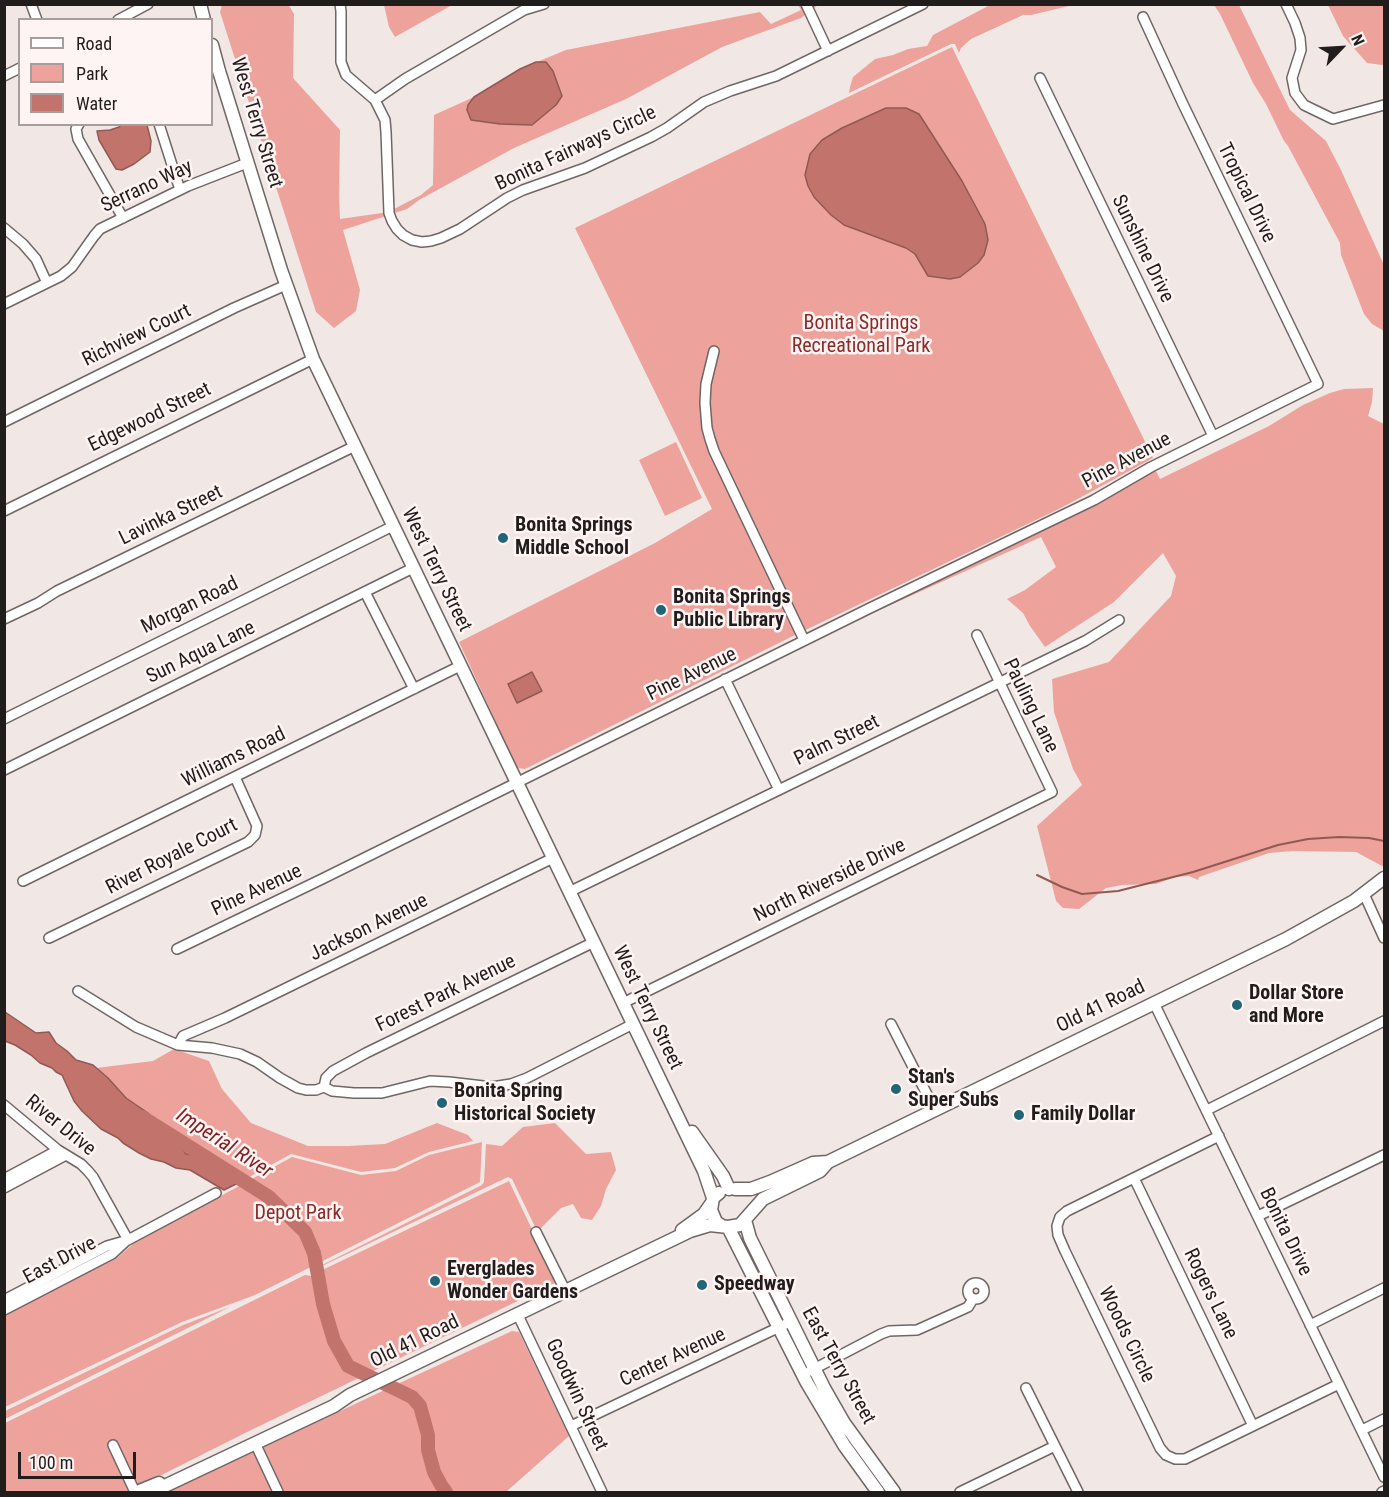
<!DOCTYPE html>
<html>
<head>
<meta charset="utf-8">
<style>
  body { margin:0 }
  #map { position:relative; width:1389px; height:1497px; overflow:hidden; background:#f1e7e5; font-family:"Roboto Condensed",sans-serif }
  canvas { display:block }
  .frame { position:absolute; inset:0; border:6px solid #211d1d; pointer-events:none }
  .legend { position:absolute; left:18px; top:18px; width:195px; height:108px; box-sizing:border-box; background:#fef4f3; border:2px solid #a69e9d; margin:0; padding:8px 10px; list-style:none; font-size:18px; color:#211d1d }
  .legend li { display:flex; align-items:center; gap:12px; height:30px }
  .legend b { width:30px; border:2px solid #a69e9d }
  .north { position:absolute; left:1311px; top:18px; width:60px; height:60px; -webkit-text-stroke:4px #fef4f3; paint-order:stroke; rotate:65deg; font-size:16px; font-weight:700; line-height:24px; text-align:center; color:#211d1d }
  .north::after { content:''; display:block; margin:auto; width:21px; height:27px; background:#211d1d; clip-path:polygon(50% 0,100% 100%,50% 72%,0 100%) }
  .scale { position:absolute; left:18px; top:1452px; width:118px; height:27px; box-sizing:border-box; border:3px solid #211d1d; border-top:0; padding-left:8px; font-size:18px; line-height:21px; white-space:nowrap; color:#211d1d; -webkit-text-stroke:4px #fef4f3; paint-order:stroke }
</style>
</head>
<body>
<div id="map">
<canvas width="1389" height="1497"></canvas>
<div class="frame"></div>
<ul class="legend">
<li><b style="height:8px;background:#fff"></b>Road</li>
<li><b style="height:16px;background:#eda39c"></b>Park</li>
<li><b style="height:16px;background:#c2736c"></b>Water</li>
</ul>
<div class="north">N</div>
<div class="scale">100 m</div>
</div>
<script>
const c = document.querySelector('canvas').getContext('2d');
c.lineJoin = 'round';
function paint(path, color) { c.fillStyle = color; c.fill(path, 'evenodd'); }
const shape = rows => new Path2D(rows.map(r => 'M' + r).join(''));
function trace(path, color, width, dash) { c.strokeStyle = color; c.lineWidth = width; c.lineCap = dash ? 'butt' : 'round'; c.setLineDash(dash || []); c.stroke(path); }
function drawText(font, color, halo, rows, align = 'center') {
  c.font = font + ' "Roboto Condensed",sans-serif'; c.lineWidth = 5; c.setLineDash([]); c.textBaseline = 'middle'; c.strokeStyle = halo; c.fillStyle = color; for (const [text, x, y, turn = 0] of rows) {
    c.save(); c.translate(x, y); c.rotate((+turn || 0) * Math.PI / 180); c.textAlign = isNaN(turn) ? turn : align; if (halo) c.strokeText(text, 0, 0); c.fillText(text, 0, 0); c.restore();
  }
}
paint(shape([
  [288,4,294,14,293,78,340,130,339,196,340,219,382,213,394,209,421,195,433,185,434,115,474,97,520,69,566,50,760,12,771,24,801,10,798,5,818,5,801,18,722,47,626,99,514,148,419,200,407,209,343,230,360,290,356,311,334,328,316,312,220,12,222,5],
  [384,5,384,4,452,5,395,37,389,27],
  [990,5,1073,5,1031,15,1023,15,971,39,961,48,959,53,955,44,951,44,849,93,850,87,853,77,875,59,893,55,908,49,927,46,933,35],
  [1214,5,1239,5,1290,110,1326,141,1341,170,1384,265,1384,331,1372,324,1364,314,1341,255,1340,243,1288,146,1284,141,1266,104,1253,83,1220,14],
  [1328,5,1384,5,1384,64,1382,65,1367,63,1343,36],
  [952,47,1153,458,1061,508,793,636,525,769,517,768,459,642,655,543,712,509,575,228],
  [1373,388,1372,402,1368,416,1384,424,1384,867,1356,852,1292,851,1269,853,1199,877,1198,880,1189,876,1175,877,1156,884,1122,885,1106,888,1079,909,1063,908,1056,901,1037,826,1082,785,1073,769,1054,712,1052,679,1109,662,1171,596,1176,576,1163,553,1114,602,1045,647,1030,626,1023,613,1007,599,1025,590,1056,567,1041,537,802,645,799,637,1063,511,1152,463,1160,479,1269,426,1303,405,1330,393,1344,389],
  [676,442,702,498,665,516,639,460],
  [174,1049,209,1061,222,1089,251,1123,308,1146,348,1146,385,1144,437,1123,468,1135,473,1141,429,1152,395,1168,361,1172,291,1154,244,1180,218,1167,212,1163,209,1157,186,1154,183,1149,173,1142,166,1139,158,1130,152,1118,148,1113,126,1098,108,1078,96,1068,153,1061],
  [555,1123,586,1154,611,1152,616,1170,606,1189,601,1206,592,1220,581,1218,573,1204,561,1208,539,1230,539,1235,512,1179,508,1177,320,1267,320,1266,482,1185,484,1182,486,1144,502,1146,523,1127],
  [482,1142,480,1182,255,1295,182,1322,5,1407,5,1314,117,1258,133,1244,292,1157,361,1175,396,1171,429,1155],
  [509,1181,557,1282,243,1434,128,1492,5,1492,5,1423,305,1275,318,1277,318,1272],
  [230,1307,5,1419,5,1411,183,1325],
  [512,1331,519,1332,569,1436,506,1492,446,1492,441,1486,435,1492,169,1492,391,1387]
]), '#eda39c');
const water = shape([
  [536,62,546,62,553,71,562,96,556,105,532,125,500,124,471,120,467,110,468,105,474,97,520,69,536,62],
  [886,108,906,108,919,114,962,181,985,224,988,240,984,255,978,263,960,277,950,279,928,276,915,254,906,248,844,225,831,215,814,197,808,186,805,175,810,154,822,140,842,128,886,108],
  [121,125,147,125,151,141,150,152,134,164,122,170,116,169,99,140,97,131,110,130,119,127,121,125],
  [532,672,542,691,517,703,508,684,532,672],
  [5,1012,36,1033,49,1032,56,1043,67,1051,76,1060,93,1065,108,1078,126,1098,148,1113,152,1118,158,1130,166,1139,179,1144,186,1154,192,1155,204,1153,209,1157,212,1163,218,1167,244,1180,224,1190,190,1170,176,1168,164,1162,151,1159,139,1153,123,1143,118,1138,101,1129,82,1111,74,1101,62,1075,56,1072,52,1068,40,1063,31,1055,15,1045,5,1041,5,1012]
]);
paint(water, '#c2736c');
trace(water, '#925954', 1.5);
trace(shape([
  [1037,875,1062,887,1082,894,1118,891,1193,872,1278,845,1308,839,1339,837,1369,838,1384,841]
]), '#925954', 2);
trace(shape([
  [142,1117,269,1197,305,1232,314,1253,323,1304,334,1341,348,1366,412,1397,420,1406,428,1435,428,1450,434,1472,441,1485,446,1492]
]), '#c2736c', 14);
const minor = shape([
  [31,4,37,20],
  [340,4,341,11,341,62,346,75,375,100,385,120,386,132,389,213,392,221,397,229,403,235,412,240,422,242,431,241,441,238,460,229,507,198,523,190,585,168,651,137,667,128,704,102,730,91,776,76,923,4],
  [806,4,828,51],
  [1286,4,1295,23,1300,38,1301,50,1292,78,1295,93,1304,105,1333,119,1384,105],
  [118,20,148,4],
  [4,76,20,68],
  [1040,78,1213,436],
  [375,100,405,79,524,10,544,4],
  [79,124,76,129,78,139,123,218],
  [159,124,180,190],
  [4,228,23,244,36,259,47,283],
  [4,304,61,276,72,267,94,236,100,229,188,186,247,163],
  [714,351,706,384,705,403,707,428,710,439,714,451,804,640],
  [4,422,234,308,286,285],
  [4,511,313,359],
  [365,592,414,689],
  [4,619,38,603,57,591,355,446],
  [725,679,779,790],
  [4,719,393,526],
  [4,770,413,568],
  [23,881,460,666],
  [569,892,1085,641,1119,620],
  [1364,894,1384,938],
  [49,938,248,842,255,835,257,826,235,777],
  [177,949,320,880,868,609,1094,500,1151,467,1318,384,1182,102,1143,17],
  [78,991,136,1027,178,1045,212,1048,240,1054,257,1062,280,1078,298,1088,306,1090,316,1090,324,1087,332,1091,354,1093,382,1093,430,1081,449,1082,492,1087,511,1084,527,1078,633,1024],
  [623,1003,1052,792,977,635],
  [1154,1003,1384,1477],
  [891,1024,935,1110],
  [178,1045,183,1036,225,1018,553,858],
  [324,1087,326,1078,333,1071,366,1053,594,942],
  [4,1105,58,1150,81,1164,88,1171,93,1177,128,1240],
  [1207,1110,1384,1021],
  [1219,1136,1067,1211,1060,1217,1057,1226,1058,1235,1065,1251,1160,1448,1166,1455,1175,1459,1185,1459,1339,1384],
  [1134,1178,1253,1426],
  [4,1179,58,1150],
  [4,1188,66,1155],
  [1258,1216,1384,1155],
  [536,1232,565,1290],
  '968 1291a8 8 0 1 1 16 0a8 8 0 1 1-16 0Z',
  [4,1300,107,1246,128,1240,216,1193],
  [4,1310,112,1254,126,1241],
  [517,1313,602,1492],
  [1310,1325,1384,1288],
  [810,1371,881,1334,889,1331,917,1330,926,1326,968,1307,973,1299],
  [1026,1388,1078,1492],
  [571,1426,790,1322],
  [1362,1430,1384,1419],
  [255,1443,278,1492],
  [113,1445,135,1492],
  [960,1492,1055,1446],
  [1382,1492,1384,1491]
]);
const tertiary = shape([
  [200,4,204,20],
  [212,45,219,71,281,270,313,359,688,1138,704,1171,713,1198],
  [692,1132,723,1176,729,1189],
  [735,1189,751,1189,770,1182,813,1163,828,1162],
  [719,1193,713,1198,711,1210,716,1222,722,1226],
  [745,1220,750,1238,824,1388,844,1423,894,1492],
  [728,1227,807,1383,844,1445,878,1492],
  [682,1230,704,1214,711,1204],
  [137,1492,159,1483],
  [152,1492,334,1406,350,1395,690,1231,710,1225,728,1227,740,1225,763,1199,820,1171,828,1162,1286,939,1354,901,1384,878]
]);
trace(minor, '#6f6665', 12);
trace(tertiary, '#6f6665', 15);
trace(minor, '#fff', 9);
trace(tertiary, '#fff', 12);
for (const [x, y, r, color] of [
  [503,538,6,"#226577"],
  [661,610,6,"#226577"],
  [1237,1005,6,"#226577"],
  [896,1089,6,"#226577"],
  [442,1103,6,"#226577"],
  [1019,1115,6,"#226577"],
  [435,1281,6,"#226577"],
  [702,1285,6,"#226577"]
]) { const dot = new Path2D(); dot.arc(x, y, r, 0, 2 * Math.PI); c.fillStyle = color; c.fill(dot); trace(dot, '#fef4f3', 2); }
drawText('20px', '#211d1d', '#fef4f3', [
  ["West Terry Street",256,123,73],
  ["Bonita Fairways Circle",576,149,-25],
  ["Serrano Way",147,187,-25],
  ["Tropical Drive",1246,193,64],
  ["Sunshine Drive",1142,249,64],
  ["Richview Court",137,336,-26],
  ["Edgewood Street",150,418,-26],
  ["Pine Avenue",1127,461,-28],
  ["Lavinka Street",171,516,-26],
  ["West Terry Street",436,570,64],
  ["Morgan Road",190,606,-26],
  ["Sun Aqua Lane",201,653,-26],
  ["Pine Avenue",692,675,-26],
  ["Pauling Lane",1030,706,64],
  ["Palm Street",837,741,-26],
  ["Williams Road",234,758,-26],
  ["River Royale Court",172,857,-27],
  ["North Riverside Drive",830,881,-26],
  ["Pine Avenue",257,891,-25],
  ["Jackson Avenue",369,928,-26],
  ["Forest Park Avenue",446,994,-26],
  ["Old 41 Road",1101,1007,-26],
  ["West Terry Street",647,1008,64],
  ["River Drive",60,1126,39],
  ["Bonita Drive",1285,1232,64],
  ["East Drive",60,1261,-28],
  ["Rogers Lane",1210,1294,64],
  ["Woods Circle",1126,1335,64],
  ["Old 41 Road",415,1342,-26],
  ["Center Avenue",673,1358,-25],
  ["East Terry Street",838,1366,61],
  ["Goodwin Street",576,1395,65]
]);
drawText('20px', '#8b2b28', '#fef4f3', [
  ["Bonita Springs",861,324],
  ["Recreational Park",861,347],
  ["Depot Park",298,1214]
]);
drawText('bold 20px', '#211d1d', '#fef4f3', [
  ["Bonita Springs",515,526],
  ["Middle School",515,549],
  ["Bonita Springs",673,598],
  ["Public Library",673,621],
  ["Dollar Store",1249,994],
  ["and More",1249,1017],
  ["Stan's",908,1078],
  ["Super Subs",908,1101],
  ["Bonita Spring",454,1092],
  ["Historical Society",454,1115],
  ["Family Dollar",1031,1115],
  ["Everglades",447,1270],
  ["Wonder Gardens",447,1293],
  ["Speedway",714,1285]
], 'left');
drawText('italic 21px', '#7f1f1e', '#fef4f3', [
  ["Imperial River",224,1144,33]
]);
</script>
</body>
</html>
